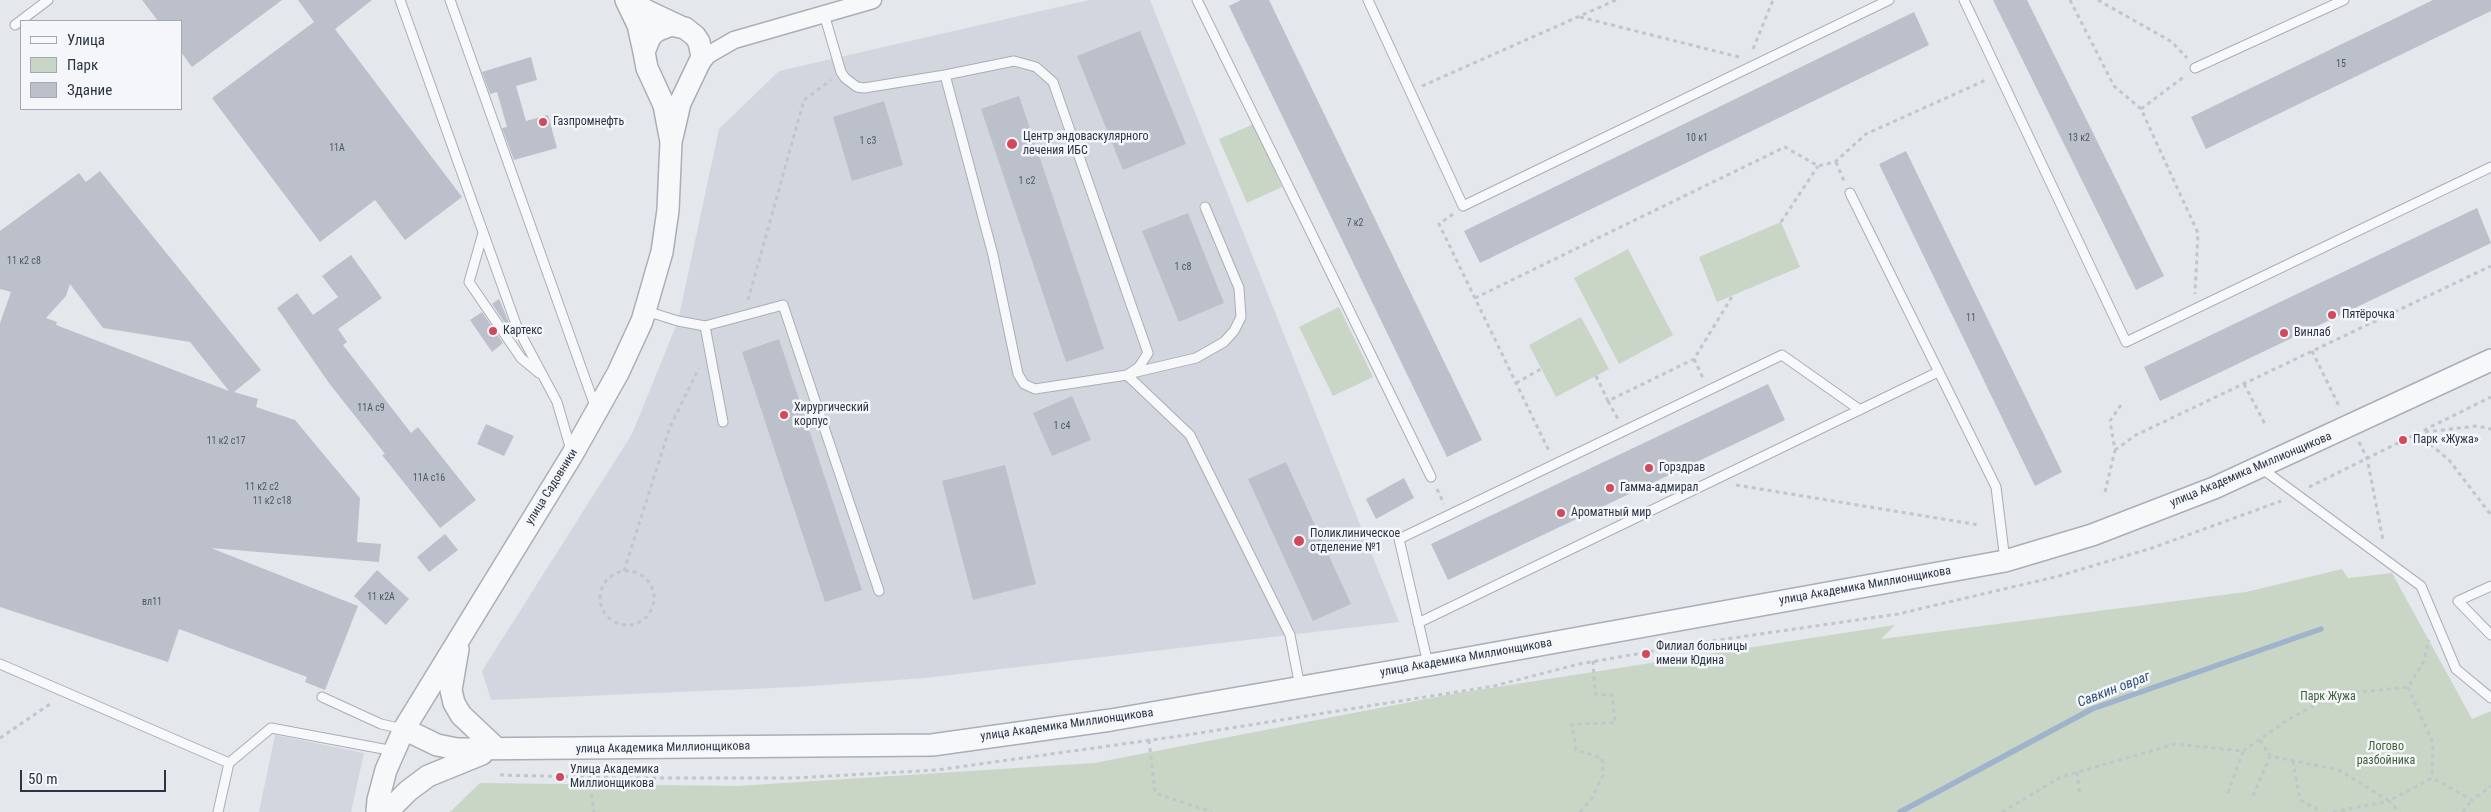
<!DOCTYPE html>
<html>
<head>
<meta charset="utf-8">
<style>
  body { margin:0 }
  #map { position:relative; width:2491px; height:812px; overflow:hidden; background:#e4e7ec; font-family:"Roboto Condensed",sans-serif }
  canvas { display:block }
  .legend { position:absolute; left:20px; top:20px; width:162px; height:90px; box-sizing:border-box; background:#f4f6f9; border:1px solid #a4a8b1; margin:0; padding:6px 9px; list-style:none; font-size:15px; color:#2b3445 }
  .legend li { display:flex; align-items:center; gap:10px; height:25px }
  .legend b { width:25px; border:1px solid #a4a8b1 }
  .scale { position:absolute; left:20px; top:770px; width:146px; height:22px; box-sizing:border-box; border:2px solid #2b3445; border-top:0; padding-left:6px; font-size:15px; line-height:18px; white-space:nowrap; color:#2b3445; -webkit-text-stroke:4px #f4f6f9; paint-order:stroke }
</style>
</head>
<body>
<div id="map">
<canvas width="2491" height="812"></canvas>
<ul class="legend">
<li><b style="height:6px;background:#f7f8fa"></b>Улица</li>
<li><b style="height:14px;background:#c9d6c5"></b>Парк</li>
<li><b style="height:14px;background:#bbc0ca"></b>Здание</li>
</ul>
<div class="scale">50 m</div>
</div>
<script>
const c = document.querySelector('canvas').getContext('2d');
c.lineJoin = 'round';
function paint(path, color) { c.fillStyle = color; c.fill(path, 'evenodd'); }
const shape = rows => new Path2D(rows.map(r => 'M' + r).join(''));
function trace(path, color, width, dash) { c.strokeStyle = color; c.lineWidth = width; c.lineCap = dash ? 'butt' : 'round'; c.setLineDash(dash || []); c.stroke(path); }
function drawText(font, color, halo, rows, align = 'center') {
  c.font = font + ' "Roboto Condensed",sans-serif'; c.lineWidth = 5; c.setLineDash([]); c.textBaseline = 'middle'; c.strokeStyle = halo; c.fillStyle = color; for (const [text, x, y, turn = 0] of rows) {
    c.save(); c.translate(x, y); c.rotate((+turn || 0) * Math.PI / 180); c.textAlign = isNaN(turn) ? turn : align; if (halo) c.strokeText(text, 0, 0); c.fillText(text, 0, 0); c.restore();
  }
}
paint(shape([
  [1089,0,1150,0,1399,622,925,678,796,687,491,700,482,671,632,434,678,321,719,129,779,71],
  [275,735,364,753,351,812,259,812]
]), '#d2d6de');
paint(shape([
  [1254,124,1282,187,1247,203,1219,139],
  [1781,222,1800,267,1717,302,1699,257],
  [1628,249,1673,335,1619,364,1574,278],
  [1339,307,1373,377,1333,396,1299,327],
  [1581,317,1609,369,1556,397,1529,345],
  [2342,569,2348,578,2392,573,2472,719,2491,711,2491,812,450,812,480,783,737,786,1094,763,1452,694,1895,625,1881,639,2246,592]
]), '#c9d6c5');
trace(shape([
  [1900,812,2092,709,2321,629]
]), '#9fb4cc', 5.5);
paint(shape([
  [142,0,282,0,192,67,181,52,181,21,158,21],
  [298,0,372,0,335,29,462,197,405,240,375,200,320,242,212,98,314,22],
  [1241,0,1269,0,1482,440,1447,457,1229,6],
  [1993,0,2027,0,2164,276,2136,290],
  [2433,0,2491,0,2491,11,2206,149,2191,117],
  [1914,12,1929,45,1480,263,1464,231],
  [1140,31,1186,144,1123,170,1077,56],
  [531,57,537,80,516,86,526,121,548,115,557,148,514,160,502,128,507,127,497,92,490,94,482,72],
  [1019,96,1104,349,1066,362,981,109],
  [884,101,903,165,852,181,833,117],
  [1906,151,2062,472,2035,486,1879,164],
  [100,171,261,370,234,392,258,399,256,407,295,420,360,498,357,542,381,544,379,562,211,548,358,606,325,690,305,682,307,677,179,629,168,662,0,607,0,323,11,292,0,289,0,231,79,173,86,182],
  [70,284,103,328,190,342,229,391,56,325,57,322,46,318,66,296],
  [2477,208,2491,243,2160,401,2144,367],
  [1188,213,1224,303,1179,322,1142,231],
  [351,255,382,298,338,329,347,342,343,345,411,433,418,427,476,500,440,528,382,455,385,454,329,383,277,308,297,293,313,315,338,297,322,276],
  [499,299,510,325,509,329,492,304],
  [482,312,503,343,492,352,470,320],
  [779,339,862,590,825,602,742,352],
  [1768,384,1785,420,1448,580,1431,544],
  [1072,396,1091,440,1052,456,1033,413],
  [486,424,514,436,504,456,477,444],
  [1286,462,1351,604,1313,621,1248,479],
  [1005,465,1036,584,973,600,942,481],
  [1404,478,1414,498,1376,519,1366,499],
  [445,534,458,550,429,572,417,557],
  [377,570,409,599,386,625,354,596]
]), '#bbc0ca');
const service = shape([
  [400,0,517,327,557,402,571,450],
  [450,0,596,409],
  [1197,0,1431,477],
  [1368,0,1463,206,1889,0],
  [1964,0,2126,342,2491,167],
  [824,14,841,72,845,78,857,87,864,88,945,75,1014,61,1036,67,1053,82,1148,353,1139,367,1127,375,1035,389,1024,384,1018,374,993,255,945,75],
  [15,25,48,0],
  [2195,68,2344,0],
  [1850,193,1996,487,2005,561],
  [483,233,469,282,521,358,539,373],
  [646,311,678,321,705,326,783,305,879,591],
  [705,326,723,422],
  [1132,373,1196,358,1224,342,1234,331,1241,317,1239,288,1205,207],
  [1127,375,1190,435,1290,635,1300,687],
  [2261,468,2421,586,2456,669,2491,698],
  [2491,586,2458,601,2491,635],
  [1418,623,1938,372],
  [0,664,229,763],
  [1428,664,1399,539,1782,355,1860,410],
  [322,697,381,724,403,729],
  [218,812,229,763,271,728,394,751]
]);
const minor = shape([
  [700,65,708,55,734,40,873,0]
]);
const tertiary = shape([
  [626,0,638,25,644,52],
  [630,0,647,11,679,26],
  [458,649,451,690,454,703,461,715,496,748],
  [404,729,437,745,457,749,932,745,1111,720,1429,665,2005,561,2092,535,2214,488,2491,360],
  [377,812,378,800,386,770,404,729,572,455,618,373,642,321,662,252,668,210,671,142,680,103,702,57,699,42,695,36,685,28,671,25,656,31,650,37,644,52,647,68,664,105,671,142],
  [387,812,408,791,428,776,482,754]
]);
trace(service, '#a9aeb7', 11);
trace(minor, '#a9aeb7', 19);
trace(tertiary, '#a9aeb7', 24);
trace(shape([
  [2070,0,2114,86,2141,109,2198,233,2195,294],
  [2098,0,2172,42,2187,58],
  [1580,17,1739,57],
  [1753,49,1773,0],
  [1422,86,1616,0],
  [2141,109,2185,76],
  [1836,162,1844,181],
  [1453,214,1439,224,1550,453],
  [1781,222,1818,166],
  [1475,298,1785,147,1818,166,1835,162,1866,134,1986,80],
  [748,300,804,100,831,80],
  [2312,351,2340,408],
  [1694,359,1703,378],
  [1596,376,1608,401,1694,359,1733,295],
  [1516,383,1541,369],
  [2244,384,2265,424],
  [1608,401,1618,419],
  [2425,432,2477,426,2491,429],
  [2418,434,2449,460,2491,515],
  [2359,442,2367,458,2383,540],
  [2115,450,2136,435,2491,266],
  [1736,485,1979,525],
  [2309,487,2491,397],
  [1437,489,1444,504],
  [2105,492,2115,450,2110,421,2123,402],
  '600 598a27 27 0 1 1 54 0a27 27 0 1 1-54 0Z',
  [624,571,670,427,699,368],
  [2408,687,2433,743,2432,778],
  [0,738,53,702],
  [1149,740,1155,793,1212,812],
  [2260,740,2270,756,2339,770,2389,801,2432,778,2472,800,2491,786],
  [2293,761,2300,800,2322,812],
  [2077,772,2080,796],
  [500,775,621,778,794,778,937,770,1187,735,1494,686,1579,664,1705,642,1898,614,2059,576,2152,548,2281,501],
  [589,778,594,812],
  [2228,793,2243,751],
  [2253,796,2270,756],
  [1580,812,1592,798,1603,775,1602,758,1576,750,1572,724,1615,723,1612,695,1595,694,1593,661],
  [2002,812,2061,777,2175,744,2243,751,2283,723,2332,695,2408,687,2423,663,2429,640],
  [2333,812,2389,801,2400,812],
  [2463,812,2472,800]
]), '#c2c5cb', 3, [4, 4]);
trace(service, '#f7f8fa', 9);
trace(minor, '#f7f8fa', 16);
trace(tertiary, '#f7f8fa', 21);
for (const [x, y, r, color] of [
  [543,122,5,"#d1495b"],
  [1012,144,6,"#d1495b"],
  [2332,315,5,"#d1495b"],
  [493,331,5,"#d1495b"],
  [2284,333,5,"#d1495b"],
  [784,415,5,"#d1495b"],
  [2403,440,5,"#d1495b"],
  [1649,468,5,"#d1495b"],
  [1610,488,5,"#d1495b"],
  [1561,513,5,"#d1495b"],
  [1299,541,6,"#d1495b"],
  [1646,654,5,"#d1495b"],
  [560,777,5,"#d1495b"]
]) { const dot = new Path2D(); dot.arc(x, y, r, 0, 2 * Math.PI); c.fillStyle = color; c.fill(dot); trace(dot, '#f4f6f9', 2); }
drawText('10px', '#4f5766', null, [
  ["15",2341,64],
  ["10 к1",1697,138],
  ["13 к2",2079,138],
  ["1 с3",868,141],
  ["11А",337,148],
  ["1 с2",1027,181],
  ["7 к2",1355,223],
  ["11 к2 с8",24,261],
  ["1 с8",1183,267],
  ["11",1971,318],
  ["11А с9",371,408],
  ["1 с4",1062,426],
  ["11 к2 с17",226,441],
  ["11А с16",429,478],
  ["11 к2 с2",262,487],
  ["11 к2 с18",272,501],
  ["11 к2А",381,597],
  ["вл11",152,602]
]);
drawText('12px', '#2b3445', '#f4f6f9', [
  ["Газпромнефть",553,122],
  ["Центр эндоваскулярного",1023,137],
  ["лечения ИБС",1023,151],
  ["Пятёрочка",2342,315],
  ["Картекс",503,331],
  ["Винлаб",2294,333],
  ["Хирургический",794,408],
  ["корпус",794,422],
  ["Парк «Жужа»",2413,440],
  ["Горздрав",1659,468],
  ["Гамма-адмирал",1620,488],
  ["Ароматный мир",1571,513],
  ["Поликлиническое",1310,534],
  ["отделение №1",1310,548],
  ["Филиал больницы",1656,647],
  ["имени Юдина",1656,661],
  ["Улица Академика",570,770],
  ["Миллионщикова",570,784]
], 'left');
drawText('12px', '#2b3445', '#f4f6f9', [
  ["улица Академика Миллионщикова",2251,470,-23],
  ["улица Садовники",552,487,-58],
  ["улица Академика Миллионщикова",1865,586,-10],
  ["улица Академика Миллионщикова",1466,658,-10],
  ["улица Академика Миллионщикова",1067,725,-8],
  ["улица Академика Миллионщикова",663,748,-1]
]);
drawText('12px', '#3f6138', '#f4f6f9', [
  ["Парк Жужа",2328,697],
  ["Логово",2386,747],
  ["разбойника",2386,761]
]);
drawText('italic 14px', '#34527a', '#f4f6f9', [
  ["Савкин овраг",2114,690,-21]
]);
</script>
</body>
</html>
